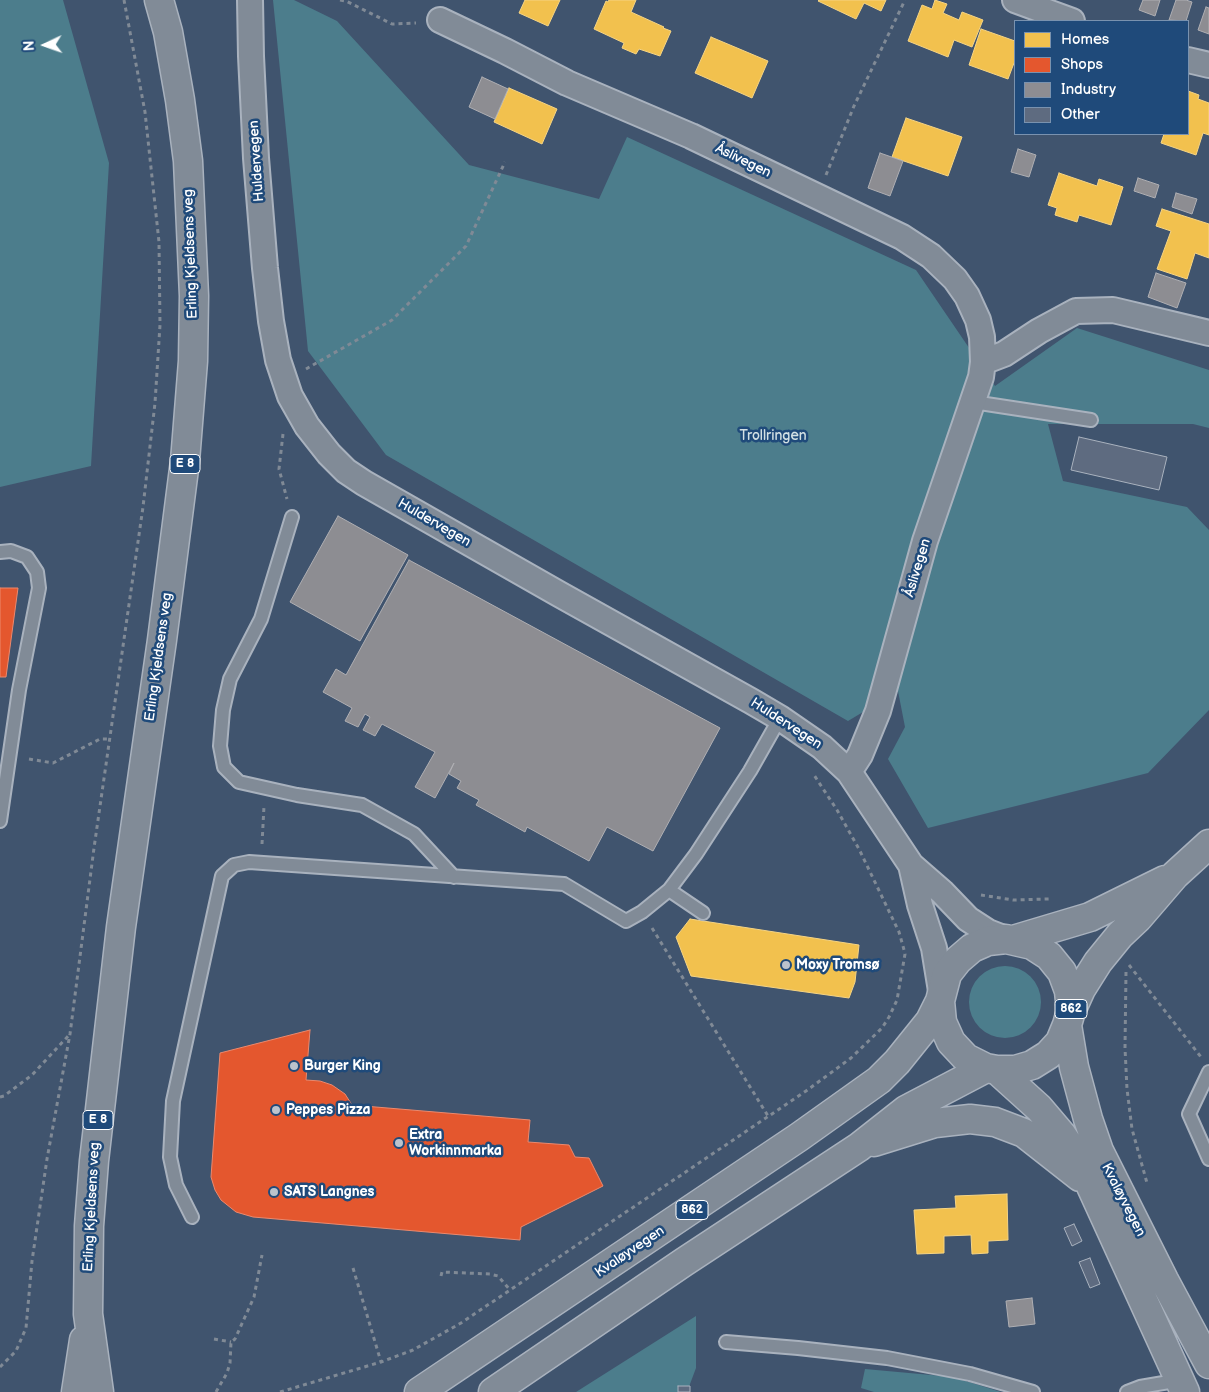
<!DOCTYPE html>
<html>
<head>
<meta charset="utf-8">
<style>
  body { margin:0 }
  #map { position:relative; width:1209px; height:1392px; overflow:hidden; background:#40546e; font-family:"Balsamiq Sans",sans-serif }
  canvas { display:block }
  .legend { position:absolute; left:1014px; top:20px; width:175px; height:115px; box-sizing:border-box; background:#1f4a7a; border:1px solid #7992af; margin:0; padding:6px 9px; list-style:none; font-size:15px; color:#fff }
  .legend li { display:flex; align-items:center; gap:10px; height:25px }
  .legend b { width:25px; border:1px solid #7992af }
  .north { position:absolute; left:20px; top:20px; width:50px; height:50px; -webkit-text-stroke:4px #1f4a7a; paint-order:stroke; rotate:267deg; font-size:14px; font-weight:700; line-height:20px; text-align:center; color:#fff }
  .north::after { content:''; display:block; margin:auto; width:18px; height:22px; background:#fff; clip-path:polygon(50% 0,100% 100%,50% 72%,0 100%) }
</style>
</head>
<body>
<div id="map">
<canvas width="1209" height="1392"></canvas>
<ul class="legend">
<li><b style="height:14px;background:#f2c14e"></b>Homes</li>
<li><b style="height:14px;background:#e4572e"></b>Shops</li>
<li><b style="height:14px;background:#8d8d92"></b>Industry</li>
<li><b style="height:14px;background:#5e6b80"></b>Other</li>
</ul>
<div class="north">N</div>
</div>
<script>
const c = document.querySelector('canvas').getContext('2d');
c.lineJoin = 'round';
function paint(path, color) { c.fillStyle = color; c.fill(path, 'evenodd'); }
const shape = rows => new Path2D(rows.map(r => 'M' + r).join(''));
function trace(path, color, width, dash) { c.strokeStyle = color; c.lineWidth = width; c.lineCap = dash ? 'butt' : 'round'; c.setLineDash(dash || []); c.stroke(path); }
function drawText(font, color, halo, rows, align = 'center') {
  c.font = font + ' "Balsamiq Sans",sans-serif'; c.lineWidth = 5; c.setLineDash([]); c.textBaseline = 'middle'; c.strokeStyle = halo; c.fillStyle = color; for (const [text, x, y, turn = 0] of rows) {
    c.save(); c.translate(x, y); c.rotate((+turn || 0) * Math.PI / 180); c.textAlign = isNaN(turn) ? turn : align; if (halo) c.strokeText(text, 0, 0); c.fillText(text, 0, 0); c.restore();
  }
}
paint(shape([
  [0,0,63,0,109,163,91,466,0,487],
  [273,0,294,0,337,21,469,165,599,199,627,137,916,270,995,386,1077,328,1209,370,1209,428,1193,424,1048,424,1063,481,1187,507,1209,530,1209,710,1148,773,928,828,888,759,905,727,898,691,848,721,386,455,308,351],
  '969 1002a36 36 0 1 1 72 0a36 36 0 1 1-72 0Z',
  [696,1316,696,1368,687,1392,576,1392],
  [865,1369,953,1377,1001,1392,874,1392,861,1388]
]), '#4c7d8c');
const homes = shape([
  [525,0,560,0,548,26,519,13,525,0],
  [609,0,636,0,631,12,664,27,663,28,671,31,660,56,639,49,636,54,622,48,624,43,594,29,606,1,608,2,609,0],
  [819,0,886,0,881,11,864,3,856,19,818,1,819,0],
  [935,0,947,4,943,13,959,20,962,12,983,20,972,47,954,40,948,57,908,41,922,5,932,9,935,0],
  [981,29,1015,41,1015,63,1014,63,1008,79,969,65,981,29],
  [711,37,768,61,752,98,695,73,711,37],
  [509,88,557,109,542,144,494,122,509,88],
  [1188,91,1199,95,1198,99,1209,103,1209,135,1203,133,1196,155,1161,143,1164,134,1188,134,1188,91],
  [906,118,962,137,948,176,892,157,906,118],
  [1059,173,1097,186,1099,179,1123,187,1111,225,1079,215,1077,222,1055,215,1057,208,1048,205,1059,173],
  [1162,209,1209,224,1209,258,1195,253,1187,279,1157,269,1171,231,1156,226,1162,209],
  [690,919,859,945,855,982,849,998,691,976,676,937,690,919],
  [1007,1194,1008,1240,988,1241,988,1253,972,1254,971,1235,944,1236,944,1253,917,1254,914,1210,956,1208,955,1196,1007,1194]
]);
paint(homes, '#f2c14e');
trace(homes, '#f6d483', 1);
const shops = shape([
  [0,588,18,588,6,677,0,677,0,588],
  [310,1030,306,1080,320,1081,332,1085,345,1094,352,1105,530,1120,528,1142,569,1145,575,1157,589,1158,603,1186,521,1227,520,1240,253,1217,236,1212,221,1200,215,1190,211,1177,220,1053,310,1030]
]);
paint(shops, '#e4572e');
trace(shops, '#ec896d', 1);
const industry = shape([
  [1143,0,1160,0,1155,16,1139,10,1143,0],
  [1176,0,1186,0,1192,2,1186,21,1169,20,1176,0],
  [1206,7,1209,8,1209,34,1198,30,1206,7],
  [482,77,508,89,495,119,469,107,482,77],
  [1018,149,1036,155,1029,177,1011,172,1018,149],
  [880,153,903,161,890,196,868,188,880,153],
  [1138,178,1159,185,1155,198,1134,191,1138,178],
  [1176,193,1197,199,1192,214,1172,207,1176,193],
  [1156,273,1186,283,1177,308,1148,297,1156,273],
  [338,516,408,555,360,641,290,602,338,516],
  [409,560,720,728,653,851,607,827,589,861,527,827,525,832,476,805,479,800,457,788,461,781,449,774,454,763,435,798,415,787,435,752,382,724,375,736,363,730,370,717,365,714,358,727,345,721,352,708,323,692,336,669,346,675,409,560],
  [1032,1298,1035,1324,1009,1327,1006,1301,1032,1298]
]);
paint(industry, '#8d8d92');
trace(industry, '#afafb3', 1);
const building = shape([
  [1079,437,1167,457,1159,490,1071,470,1079,437],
  [1074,1224,1082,1241,1072,1246,1064,1228,1074,1224],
  [1090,1258,1100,1284,1090,1288,1079,1262,1090,1258],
  [678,1386,690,1386,690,1392,678,1392,678,1386]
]);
paint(building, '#5e6b80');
trace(building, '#a9b2be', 1);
const service = shape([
  [973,402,1091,420],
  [292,517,261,619,230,679,223,710,220,746,224,767,239,782,297,795,362,805,414,834,454,877],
  [0,552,11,551,27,557,37,572,39,588,19,690,0,821],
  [669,890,703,913],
  [1209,1072,1189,1114,1209,1159],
  [192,1217,176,1185,170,1157,173,1101,222,876,234,865,249,862,564,884,626,921,642,912,669,890,696,854,750,771,780,718],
  [726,1342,798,1348,887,1358,970,1374,1033,1392],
  [1127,1392,1140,1387,1181,1380]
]);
const minor = shape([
  [250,0,251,56,256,158,265,268,271,321,278,360,290,396,307,426,329,454,346,471,364,483,559,594,751,701,780,718,822,747,849,772,911,865,942,892,968,919,988,932,1006,939],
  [1015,0,1072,21],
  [440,20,505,51,567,83,691,136,902,237,931,256,955,279,967,296,978,320,982,337,983,362,981,377,925,541,878,711,860,755,849,772],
  [1188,60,1209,65],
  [983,362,1004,354,1039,331,1076,311,1113,310,1209,333],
  [911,865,920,905,934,948,941,991]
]);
const primary = shape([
  [1013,940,1090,917,1165,880],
  [1071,1011,1081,989,1098,962,1120,935,1138,918,1175,875,1209,844],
  [1067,1025,1074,1067,1088,1119,1099,1151,1164,1280,1209,1364],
  [997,1070,1039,1108,1062,1135,1079,1160,1185,1392],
  [874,1142,935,1123,970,1119,995,1122,1024,1133,1080,1177],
  [419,1392,799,1137,879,1080,897,1062,930,1021,940,1001,947,974,958,960,972,948,988,941,1006,939,1032,945,1049,956,1062,972,1069,991,1071,1011,1067,1025,1060,1042,1048,1055,1032,1065,1015,1070,997,1070,986,1068,966,1058,951,1042,942,1022,940,1001],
  [493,1392,684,1262,859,1147,906,1110,986,1068]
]);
const trunk = shape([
  [76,1392,84,1340],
  [99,1392,88,1314,89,1226,94,1161,121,927,162,640,185,461,193,361,194,296,188,161,180,100,168,32,159,0]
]);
trace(service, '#a9b2be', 16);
trace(minor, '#a9b2be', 28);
trace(primary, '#a9b2be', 31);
trace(trunk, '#a9b2be', 31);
trace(shape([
  [340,0,346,1,392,24,416,23],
  [826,175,854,106,905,0],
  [306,369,392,320,466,246,505,162],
  [283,434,279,469,287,499],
  [29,759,53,763,100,739,110,739],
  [262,844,264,806],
  [981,895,1013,900,1049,899],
  [652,928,768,1116],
  [1129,965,1201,1057],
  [1126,972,1125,1048,1127,1089,1132,1129,1147,1183],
  [0,1097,4,1096,32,1075,70,1034],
  [353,1268,381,1362],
  [441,1276,442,1272,490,1274,498,1276,510,1290],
  [214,1339,231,1342],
  [0,1367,16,1351,26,1328,32,1261,47,1159,70,1034,94,848,143,507,155,403,160,325,159,242,145,112,124,0],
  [216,1392,227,1373,230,1363,231,1342,235,1339,254,1297,262,1255],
  [280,1392,381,1362,413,1350,461,1323,806,1091,851,1058,882,1028,889,1017,897,1000,905,954,903,946,899,932,859,849,837,810,814,775]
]), '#808a96', 3, [4, 4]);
trace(service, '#818b97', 12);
trace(minor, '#818b97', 24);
trace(primary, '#818b97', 28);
trace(trunk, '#818b97', 28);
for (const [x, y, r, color] of [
  [786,965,5,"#bcc3cc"],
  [294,1066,5,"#bcc3cc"],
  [276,1110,5,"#bcc3cc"],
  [399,1143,5,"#bcc3cc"],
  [274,1192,5,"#bcc3cc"]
]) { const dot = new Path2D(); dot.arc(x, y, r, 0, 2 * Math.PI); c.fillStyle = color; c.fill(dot); trace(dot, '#1f4a7a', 2); }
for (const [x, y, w] of [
  [185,464,30],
  [1071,1009,32],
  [98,1120,30],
  [692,1210,32]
]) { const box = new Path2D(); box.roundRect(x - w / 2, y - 9.5, w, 19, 4); c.fillStyle = '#1f4a7a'; c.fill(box); trace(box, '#fff', 1); }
drawText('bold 12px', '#fff', null, [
  ["E 8",185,464],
  ["862",1071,1009],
  ["E 8",98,1120],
  ["862",692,1210]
]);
drawText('14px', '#fff', '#1f4a7a', [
  ["Huldervegen",257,161,-94],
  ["Åslivegen",743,161,26],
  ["Erling Kjeldsens veg",191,254,-92],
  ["Huldervegen",434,523,30],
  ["Åslivegen",918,568,-73],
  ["Erling Kjeldsens veg",159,657,-82],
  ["Huldervegen",786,724,33],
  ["Kvaløyvegen",1123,1200,63],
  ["Erling Kjeldsens veg",92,1207,-87],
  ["Kvaløyvegen",630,1252,-34]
]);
drawText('14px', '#d3e0e4', '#1f4a7a', [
  ["Trollringen",773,436]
]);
drawText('bold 14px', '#fff', '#1f4a7a', [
  ["Moxy Tromsø",796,965],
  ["Burger King",304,1066],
  ["Peppes Pizza",286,1110],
  ["Extra",409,1135],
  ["Workinnmarka",409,1151],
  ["SATS Langnes",284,1192]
], 'left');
</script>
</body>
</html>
